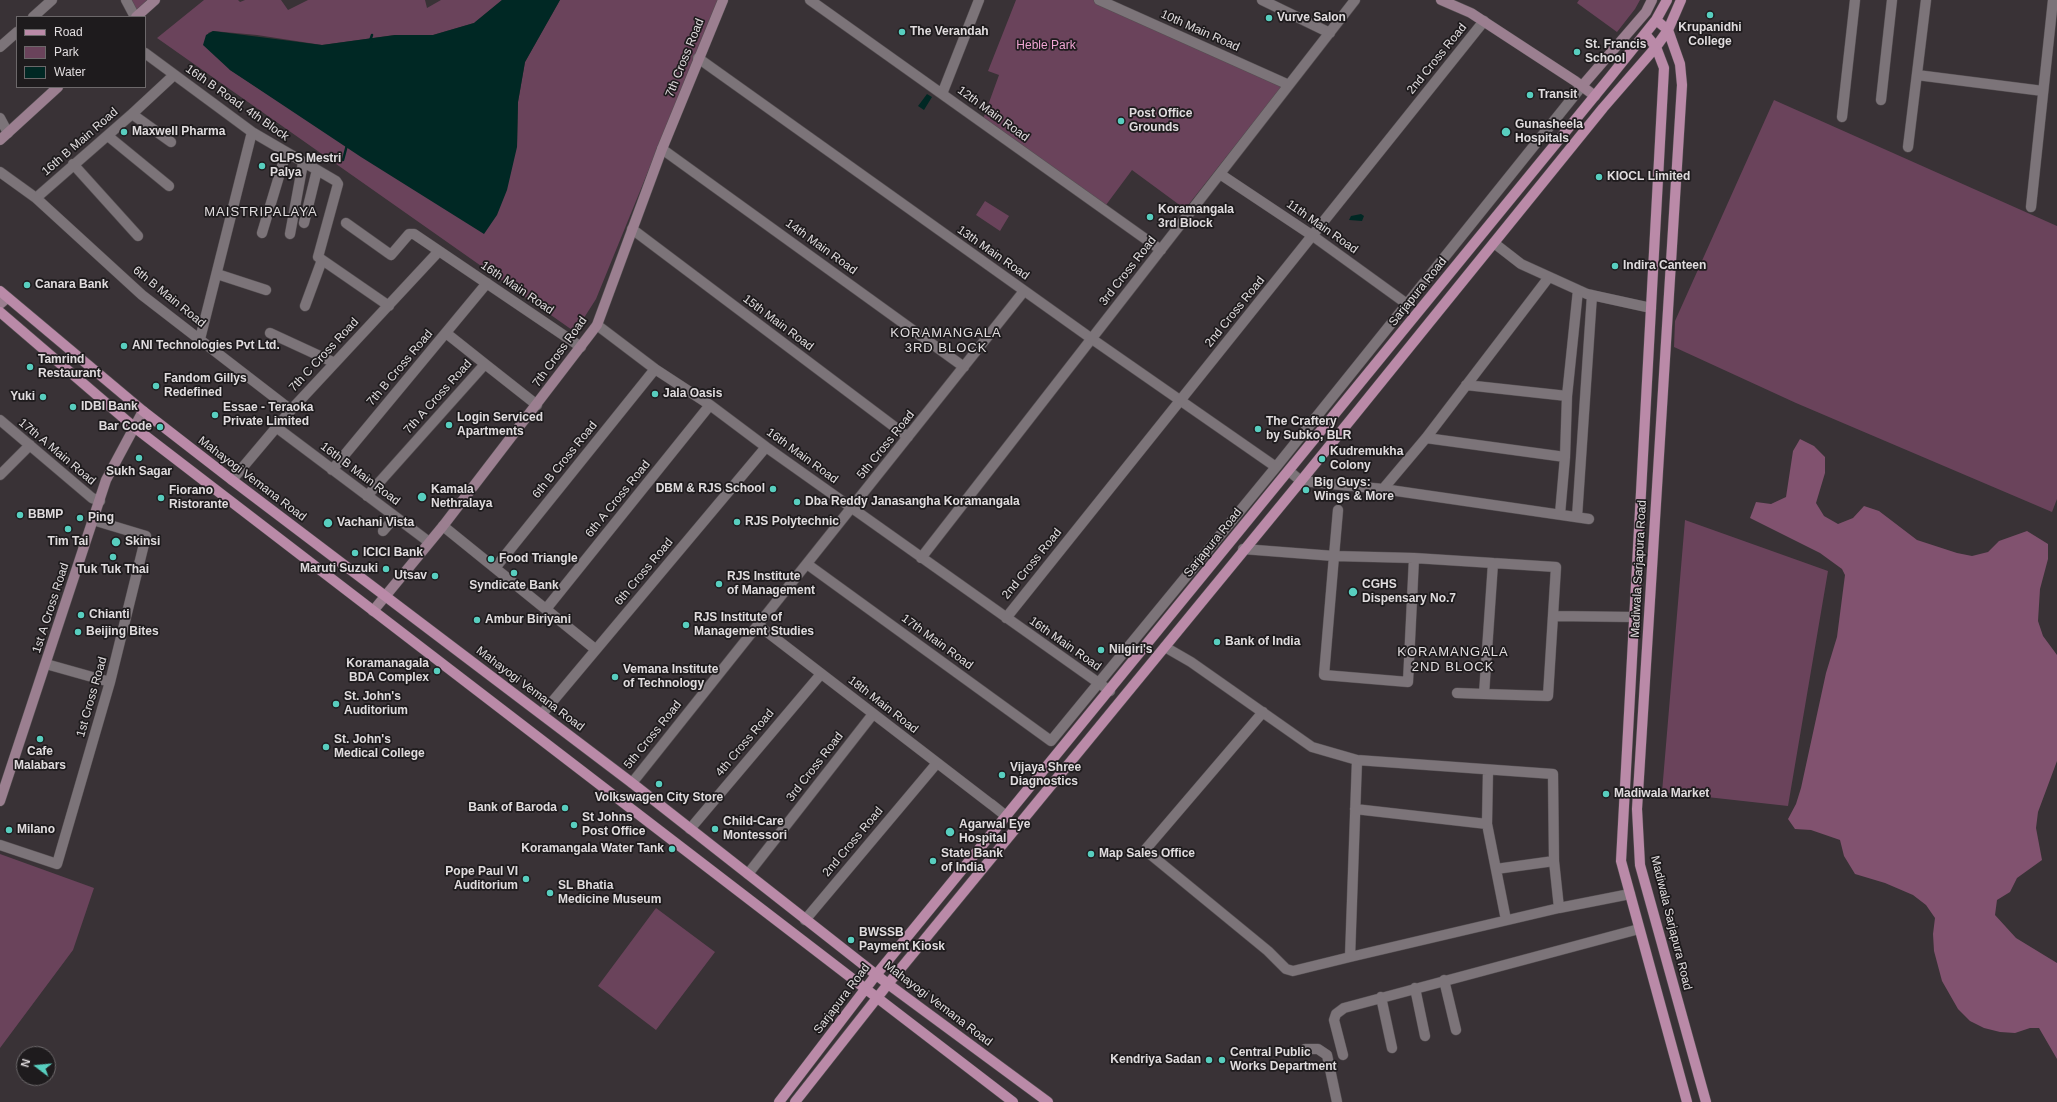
<!DOCTYPE html>
<html>
<head>
<meta charset="utf-8">
<style>
  body { margin:0 }
  #map { position:relative; width:2057px; height:1102px; overflow:hidden; background:#393236; font-family:Helvetica,sans-serif }
  canvas { display:block }
  .legend { position:absolute; left:16px; top:16px; width:130px; height:72px; box-sizing:border-box; background:#1e1b1d; border:1px solid #6c686a; margin:0; padding:5px 7px; list-style:none; font-size:12px; color:#e0dcde }
  .legend li { display:flex; align-items:center; gap:8px; height:20px }
  .legend b { width:20px; border:1px solid #6c686a }
  .north { position:absolute; left:16px; top:1046px; width:40px; height:40px; box-sizing:border-box; background:#1e1b1d; border:1px solid #6c686a; border-radius:50%; rotate:286deg; font-size:11px; font-weight:700; line-height:16px; text-align:center; color:#e0dcde }
  .north::after { content:''; display:block; margin:auto; width:14px; height:18px; background:#58cebf; clip-path:polygon(50% 0,100% 100%,50% 72%,0 100%) }
</style>
</head>
<body>
<div id="map">
<canvas width="2057" height="1102"></canvas>
<ul class="legend">
<li><b style="height:5px;background:#ba8aa8"></b>Road</li>
<li><b style="height:11px;background:#6a435b"></b>Park</li>
<li><b style="height:11px;background:#002824"></b>Water</li>
</ul>
<div class="north">N</div>
</div>
<script>
const c = document.querySelector('canvas').getContext('2d');
c.lineJoin = 'round';
function paint(path, color) { c.fillStyle = color; c.fill(path, 'evenodd'); }
const shape = rows => new Path2D(rows.map(r => 'M' + r).join(''));
function trace(path, color, width, dash) { c.strokeStyle = color; c.lineWidth = width; c.lineCap = dash ? 'butt' : 'round'; c.setLineDash(dash || []); c.stroke(path); }
function drawText(font, color, halo, rows, align = 'center') {
  c.font = font + ' Helvetica,sans-serif'; c.lineWidth = 3.5; c.setLineDash([]); c.textBaseline = 'middle'; c.strokeStyle = halo; c.fillStyle = color; for (const [text, x, y, turn = 0] of rows) {
    c.save(); c.translate(x, y); c.rotate((+turn || 0) * Math.PI / 180); c.textAlign = isNaN(turn) ? turn : align; if (halo) c.strokeText(text, 0, 0); c.fillText(text, 0, 0); c.restore();
  }
}
paint(shape([
  [131,0,147,0,136,11],
  [204,0,238,0,240,2,245,0,281,0,288,10,308,0,425,0,427,8,441,0,502,0,474,23,433,35,395,35,322,45,257,35,213,31,208,33,230,70,289,108,517,147,518,102,525,62,560,0,718,0,596,299,575,332,157,38],
  [1016,0,1095,0,1283,85,1185,209,1132,170,1106,205,983,119,999,75,988,71],
  [1579,0,1640,0,1635,9,1617,32,1577,3],
  [1774,100,2057,226,2057,499,2052,512,1796,403,1674,347,1675,321],
  [985,201,1009,216,1000,231,976,215],
  [1685,520,1828,571,1788,806,1662,792],
  [0,854,94,888,73,950,0,1048],
  [656,908,715,952,656,1030,598,986]
]), '#6a435b');
paint(shape([
  [1800,439,1814,446,1825,457,1825,473,1816,503,1824,516,1838,524,1853,518,1864,506,1879,511,1917,540,1957,553,1972,556,1988,552,1999,541,2027,531,2048,544,2048,559,2040,589,2038,621,2043,636,2057,655,2057,761,2038,812,2036,828,2042,860,2017,878,2010,892,1997,900,1995,915,2016,938,2057,963,2057,1059,2039,1028,2030,1028,2015,1033,2000,1032,1984,1028,1970,1021,1958,1009,1942,981,1934,951,1933,934,1935,918,1926,905,1913,895,1885,883,1855,874,1844,856,1840,840,1811,830,1795,829,1788,819,1796,804,1801,788,1826,673,1837,637,1845,575,1842,569,1820,553,1750,518,1756,502,1771,504,1786,497,1793,451]
]), '#81526f');
paint(shape([
  [502,0,560,0,525,62,518,102,517,147,507,190,497,215,484,234,361,157,230,70,203,45,206,35,213,31,322,45,395,35,433,35,474,23],
  [927,94,932,97,924,110,918,106],
  [1361,214,1364,216,1362,221,1349,220,1351,216]
]), '#002824');
trace(shape([
  [370,41,372,35],
  [343,160,347,145]
]), '#002824', 2.5);
const street = shape([
  [126,0,135,17],
  [810,0,1161,250],
  [1099,0,1289,85],
  [1262,0,1330,33],
  [33,17,52,0],
  [0,47,17,32],
  [145,53,252,132,336,181,338,184,318,257,389,306],
  [698,58,1092,339,1276,467],
  [1917,75,2043,91],
  [942,94,979,0],
  [1881,100,1892,0],
  [132,114,171,142],
  [1842,117,1855,0],
  [0,118,8,133],
  [108,136,169,186],
  [1908,147,1926,0],
  [662,149,964,367],
  [73,164,138,236],
  [0,172,36,198,142,295,291,410],
  [1220,174,1313,236,1407,304],
  [36,198,132,114,174,75],
  [2031,207,2053,0],
  [304,223,317,170],
  [346,223,391,255,409,234,414,234,581,347],
  [632,229,908,437],
  [262,233,286,153],
  [290,234,303,163],
  [1494,243,1521,264,1587,294,1651,308],
  [217,274,266,290],
  [305,306,322,260],
  [597,325,655,369,710,405,766,447,1110,691],
  [270,333,335,363],
  [446,333,485,364],
  [200,339,252,132],
  [1466,385,1567,396],
  [0,420,92,498,100,501],
  [276,427,429,542],
  [1426,438,1565,457],
  [332,470,487,283],
  [1289,471,1301,481,1383,489,1589,519],
  [0,475,30,445],
  [232,480,291,410,439,251],
  [1383,489,1426,438,1549,277],
  [367,496,485,364,537,405],
  [1560,514,1565,457,1567,396,1578,290],
  [1577,517,1592,295],
  [443,526,595,649],
  [383,531,395,517],
  [1243,549,1334,556,1414,558,1408,682,1324,675,1334,556,1338,510],
  [921,558,1355,0],
  [1414,558,1556,567,1548,696,1484,694,1493,563],
  [807,564,1051,741,1276,467,1582,86],
  [495,568,655,369],
  [546,609,710,405],
  [1553,616,1634,617],
  [1006,618,1484,21],
  [758,625,992,805],
  [1165,647,1191,662,1312,747,1357,760,1350,957,1559,908,1554,861,1553,774,1357,760],
  [46,664,110,682],
  [1457,693,1484,694],
  [1263,712,1145,850,1268,951,1286,969,1293,971,1350,957],
  [542,714,766,447],
  [1488,770,1487,824,1506,920],
  [632,783,1024,291],
  [991,804,1006,816],
  [1355,809,1487,824],
  [690,829,821,674],
  [0,845,57,864,110,682,146,536,93,520],
  [1496,869,1554,861],
  [748,874,873,714],
  [1559,908,1630,894],
  [805,920,937,763],
  [1444,980,1456,1030],
  [1415,988,1425,1036],
  [1381,997,1392,1048],
  [1305,1049,1318,1049,1327,1055,1337,1102],
  [1343,1055,1334,1020,1336,1014,1344,1008,1639,929]
]);
const secondary = shape([
  [1441,0,1471,13,1575,81,1595,96],
  [136,17,155,0],
  [1582,86,1646,12,1652,0],
  [0,140,58,87],
  [0,304,7,298],
  [373,611,443,526,597,325,662,149,723,0],
  [0,801,106,480,143,411]
]);
const primary = shape([
  [1656,20,1668,30,1680,64,1682,85,1637,809,1640,865,1706,1102],
  [1645,34,1656,47,1664,68,1621,861,1687,1102],
  [0,291,143,411,232,480,632,783,888,984,1048,1102],
  [0,312,134,427,1013,1102],
  [779,1102,876,975,1611,76,1656,20,1667,0],
  [795,1102,888,984,1301,481,1603,108,1656,47,1668,30,1681,0]
]);
trace(street, '#565053', 11);
trace(secondary, '#565053', 11);
trace(primary, '#565053', 11);
trace(street, '#7c7479', 10);
trace(secondary, '#9b7f90', 10);
trace(primary, '#ba8aa8', 10);
for (const [x, y, r, color] of [
  [1710,15,4,"#58cebf"],
  [1269,18,4,"#58cebf"],
  [902,32,4,"#58cebf"],
  [1577,52,4,"#58cebf"],
  [1530,95,4,"#58cebf"],
  [1121,121,4,"#58cebf"],
  [124,132,4,"#58cebf"],
  [1506,132,5,"#58cebf"],
  [262,166,4,"#58cebf"],
  [1599,177,4,"#58cebf"],
  [1150,217,4,"#58cebf"],
  [1615,266,4,"#58cebf"],
  [27,285,4,"#58cebf"],
  [124,346,4,"#58cebf"],
  [30,367,4,"#58cebf"],
  [156,386,4,"#58cebf"],
  [655,394,4,"#58cebf"],
  [43,397,4,"#58cebf"],
  [73,407,4,"#58cebf"],
  [215,415,4,"#58cebf"],
  [449,425,4,"#58cebf"],
  [160,427,4,"#58cebf"],
  [1258,429,4,"#58cebf"],
  [139,458,4,"#58cebf"],
  [1322,459,4,"#58cebf"],
  [773,489,4,"#58cebf"],
  [1306,490,4,"#58cebf"],
  [422,497,5,"#58cebf"],
  [161,498,4,"#58cebf"],
  [797,502,4,"#58cebf"],
  [20,515,4,"#58cebf"],
  [80,518,4,"#58cebf"],
  [737,522,4,"#58cebf"],
  [328,523,5,"#58cebf"],
  [68,529,4,"#58cebf"],
  [116,542,5,"#58cebf"],
  [355,553,4,"#58cebf"],
  [113,557,4,"#58cebf"],
  [491,559,4,"#58cebf"],
  [386,569,4,"#58cebf"],
  [514,573,4,"#58cebf"],
  [435,576,4,"#58cebf"],
  [719,584,4,"#58cebf"],
  [1353,592,5,"#58cebf"],
  [81,615,4,"#58cebf"],
  [477,620,4,"#58cebf"],
  [686,625,4,"#58cebf"],
  [78,632,4,"#58cebf"],
  [1217,642,4,"#58cebf"],
  [1101,650,4,"#58cebf"],
  [437,671,4,"#58cebf"],
  [615,677,4,"#58cebf"],
  [336,704,4,"#58cebf"],
  [40,739,4,"#58cebf"],
  [326,747,4,"#58cebf"],
  [1002,775,4,"#58cebf"],
  [659,784,4,"#58cebf"],
  [1606,794,4,"#58cebf"],
  [565,808,4,"#58cebf"],
  [574,825,4,"#58cebf"],
  [715,829,4,"#58cebf"],
  [9,830,4,"#58cebf"],
  [950,832,5,"#58cebf"],
  [672,849,4,"#58cebf"],
  [1091,854,4,"#58cebf"],
  [933,861,4,"#58cebf"],
  [526,879,4,"#58cebf"],
  [550,893,4,"#58cebf"],
  [851,940,4,"#58cebf"],
  [1209,1060,4,"#58cebf"],
  [1222,1060,4,"#58cebf"]
]) { const dot = new Path2D(); dot.arc(x, y, r, 0, 2 * Math.PI); c.fillStyle = color; c.fill(dot); trace(dot, '#1e1b1d', 1.5); }
drawText('bold 12px', '#e0dcde', '#1e1b1d', [
  ["Vurve Salon",1277,18],
  ["Krupanidhi",1710,28,"center"],
  ["College",1710,42,"center"],
  ["The Verandah",910,32],
  ["St. Francis",1585,45],
  ["School",1585,59],
  ["Transit",1538,95],
  ["Post Office",1129,114],
  ["Grounds",1129,128],
  ["Gunasheela",1515,125],
  ["Hospitals",1515,139],
  ["Maxwell Pharma",132,132],
  ["GLPS Mestri",270,159],
  ["Palya",270,173],
  ["KIOCL Limited",1607,177],
  ["Koramangala",1158,210],
  ["3rd Block",1158,224],
  ["Indira Canteen",1623,266],
  ["Canara Bank",35,285],
  ["ANI Technologies Pvt Ltd.",132,346],
  ["Tamrind",38,360],
  ["Restaurant",38,374],
  ["Fandom Gillys",164,379],
  ["Redefined",164,393],
  ["Jala Oasis",663,394],
  ["Yuki",35,397,"right"],
  ["IDBI Bank",81,407],
  ["Essae - Teraoka",223,408],
  ["Private Limited",223,422],
  ["Login Serviced",457,418],
  ["Apartments",457,432],
  ["The Craftery",1266,422],
  ["by Subko, BLR",1266,436],
  ["Bar Code",152,427,"right"],
  ["Kudremukha",1330,452],
  ["Colony",1330,466],
  ["Sukh Sagar",139,472,"center"],
  ["Big Guys:",1314,483],
  ["Wings & More",1314,497],
  ["DBM & RJS School",765,489,"right"],
  ["Kamala",431,490],
  ["Nethralaya",431,504],
  ["Fiorano",169,491],
  ["Ristorante",169,505],
  ["Dba Reddy Janasangha Koramangala",805,502],
  ["BBMP",28,515],
  ["Ping",88,518],
  ["RJS Polytechnic",745,522],
  ["Vachani Vista",337,523],
  ["Tim Tai",68,542,"center"],
  ["Skinsi",125,542],
  ["ICICI Bank",363,553],
  ["Food Triangle",499,559],
  ["Maruti Suzuki",378,569,"right"],
  ["Tuk Tuk Thai",113,570,"center"],
  ["Utsav",427,576,"right"],
  ["RJS Institute",727,577],
  ["of Management",727,591],
  ["CGHS",1362,585],
  ["Dispensary No.7",1362,599],
  ["Syndicate Bank",514,586,"center"],
  ["Chianti",89,615],
  ["RJS Institute of",694,618],
  ["Management Studies",694,632],
  ["Ambur Biriyani",485,620],
  ["Beijing Bites",86,632],
  ["Bank of India",1225,642],
  ["Nilgiri's",1109,650],
  ["Koramanagala",429,664,"right"],
  ["BDA Complex",429,678,"right"],
  ["Vemana Institute",623,670],
  ["of Technology",623,684],
  ["St. John's",344,697],
  ["Auditorium",344,711],
  ["St. John's",334,740],
  ["Medical College",334,754],
  ["Cafe",40,752,"center"],
  ["Malabars",40,766,"center"],
  ["Vijaya Shree",1010,768],
  ["Diagnostics",1010,782],
  ["Madiwala Market",1614,794],
  ["Volkswagen City Store",659,798,"center"],
  ["Bank of Baroda",557,808,"right"],
  ["St Johns",582,818],
  ["Post Office",582,832],
  ["Child-Care",723,822],
  ["Montessori",723,836],
  ["Agarwal Eye",959,825],
  ["Hospital",959,839],
  ["Milano",17,830],
  ["Koramangala Water Tank",664,849,"right"],
  ["State Bank",941,854],
  ["of India",941,868],
  ["Map Sales Office",1099,854],
  ["Pope Paul VI",518,872,"right"],
  ["Auditorium",518,886,"right"],
  ["SL Bhatia",558,886],
  ["Medicine Museum",558,900],
  ["BWSSB",859,933],
  ["Payment Kiosk",859,947],
  ["Central Public",1230,1053],
  ["Works Department",1230,1067],
  ["Kendriya Sadan",1201,1060,"right"]
], 'left');
drawText('12px', '#e0dcde', '#1e1b1d', [
  ["10th Main Road",1200,31,24],
  ["7th Cross Road",685,58,-68],
  ["2nd Cross Road",1437,59,-51],
  ["16th B Road, 4th Block",237,103,35],
  ["12th Main Road",993,114,36],
  ["16th B Main Road",80,142,-41],
  ["11th Main Road",1322,227,35],
  ["14th Main Road",821,247,36],
  ["13th Main Road",993,253,35],
  ["3rd Cross Road",1128,271,-52],
  ["16th Main Road",517,288,34],
  ["Sarjapura Road",1418,292,-51],
  ["6th B Main Road",169,297,39],
  ["2nd Cross Road",1235,312,-51],
  ["15th Main Road",778,323,37],
  ["7th Cross Road",560,352,-54],
  ["7th C Cross Road",324,355,-47],
  ["7th B Cross Road",400,368,-50],
  ["7th A Cross Road",438,397,-48],
  ["5th Cross Road",886,445,-51],
  ["17th A Main Road",57,452,40],
  ["16th Main Road",802,456,36],
  ["6th B Cross Road",565,460,-51],
  ["16th B Main Road",360,474,37],
  ["Mahayogi Vemana Road",252,479,37],
  ["6th A Cross Road",618,499,-51],
  ["Sarjapura Road",1213,543,-51],
  ["2nd Cross Road",1032,564,-51],
  ["Madiwala Sarjapura Road",1639,569,-87],
  ["6th Cross Road",644,572,-50],
  ["1st A Cross Road",51,608,-72],
  ["17th Main Road",937,642,36],
  ["16th Main Road",1065,644,35],
  ["Mahayogi Vemana Road",530,689,37],
  ["1st Cross Road",92,697,-74],
  ["18th Main Road",883,705,38],
  ["5th Cross Road",653,735,-51],
  ["4th Cross Road",745,743,-50],
  ["3rd Cross Road",815,767,-52],
  ["2nd Cross Road",853,842,-50],
  ["Madiwala Sarjapura Road",1671,923,76],
  ["Sarjapura Road",842,999,-53],
  ["Mahayogi Vemana Road",938,1004,37]
]);
drawText('12px', '#f0a5d3', '#1e1b1d', [
  ["Heble Park",1046,46]
]);
c.letterSpacing = '1px';
drawText('13px', '#e0dcde', '#1e1b1d', [
  ["MAISTRIPALAYA",261,212],
  ["KORAMANGALA",946,333],
  ["3RD BLOCK",946,348],
  ["KORAMANGALA",1453,652],
  ["2ND BLOCK",1453,667]
]);
c.letterSpacing = '0px';
</script>
</body>
</html>
